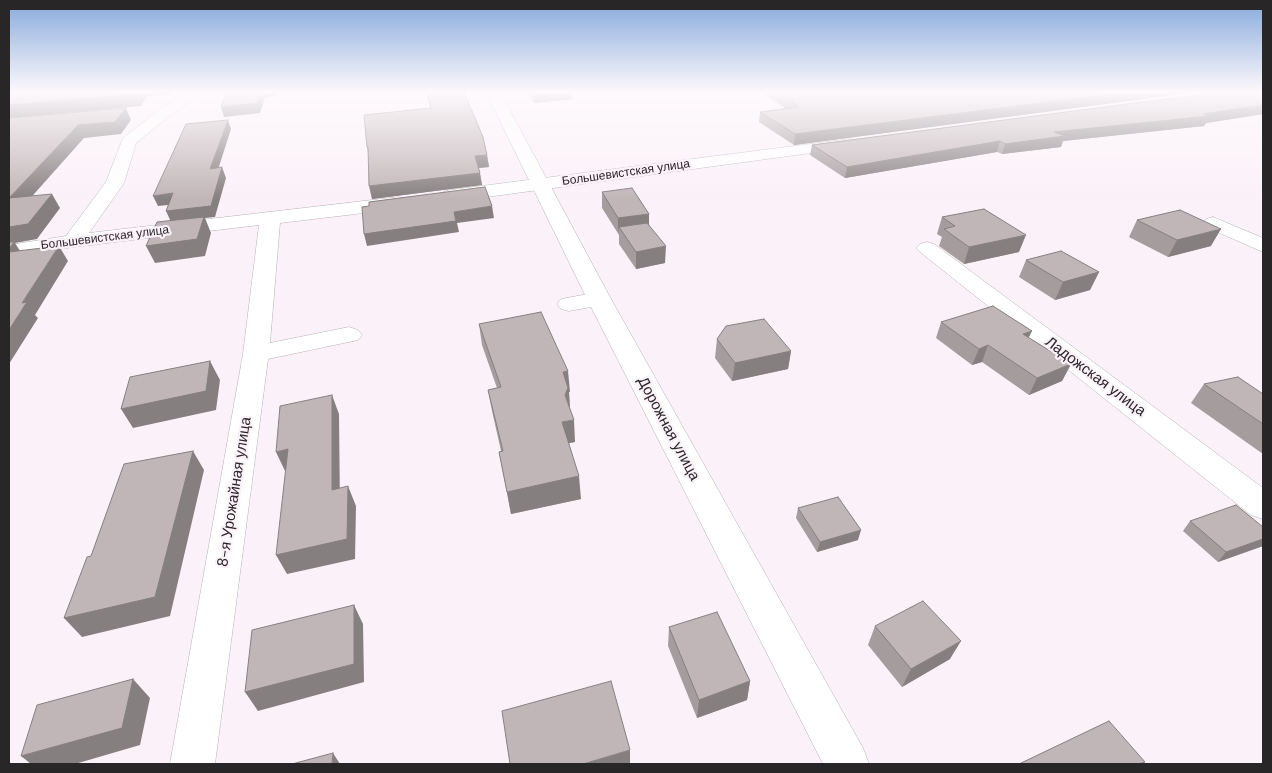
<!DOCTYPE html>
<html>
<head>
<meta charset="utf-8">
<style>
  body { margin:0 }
  #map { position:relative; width:1272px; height:773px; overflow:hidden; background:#fbf2f9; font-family:"DM Sans",sans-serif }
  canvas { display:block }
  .frame { position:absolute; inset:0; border:10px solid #292628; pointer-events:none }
</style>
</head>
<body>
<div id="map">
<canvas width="1272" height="773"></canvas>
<div class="frame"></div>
</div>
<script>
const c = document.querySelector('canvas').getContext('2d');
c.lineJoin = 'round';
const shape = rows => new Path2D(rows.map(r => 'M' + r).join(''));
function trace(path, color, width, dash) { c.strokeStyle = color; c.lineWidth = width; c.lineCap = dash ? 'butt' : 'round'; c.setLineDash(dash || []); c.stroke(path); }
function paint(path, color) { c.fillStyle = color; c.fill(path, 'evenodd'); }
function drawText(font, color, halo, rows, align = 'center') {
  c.font = font + ' "DM Sans",sans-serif'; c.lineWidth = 4.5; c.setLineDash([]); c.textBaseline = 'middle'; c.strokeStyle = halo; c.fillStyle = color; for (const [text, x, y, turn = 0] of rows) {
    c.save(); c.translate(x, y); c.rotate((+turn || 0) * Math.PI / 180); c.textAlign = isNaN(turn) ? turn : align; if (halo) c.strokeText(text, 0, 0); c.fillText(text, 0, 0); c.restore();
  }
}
const street = shape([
  [188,92,205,92,173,113,136,143,124,183,89,233,398,197,405,199,407,203,405,207,398,209,280,223,270,343,349,327,358,330,362,335,358,340,268,359,215,764,170,764,243,354,259,225,73,247,9,257,9,245,66,236,106,182,123,138,163,107,188,92],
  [849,139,855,141,857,144,855,147,450,202,443,200,441,196,443,192,450,190,849,139],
  [1213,217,1263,238,1263,252,1206,227,1203,223,1206,219,1213,217],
  [927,242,934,244,1263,488,1263,519,1251,515,920,252,916,248,920,244,927,242],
  [599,292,607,294,611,299,607,304,569,311,561,309,557,304,561,299,599,292]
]);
const secondary = shape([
  [486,92,500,92,611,299,863,748,869,764,823,764,587,299,486,92]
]);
trace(street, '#b8afb6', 1);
trace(secondary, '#b8afb6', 1);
paint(street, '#fff');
paint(secondary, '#fff');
paint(shape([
  [426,92,464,92,487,155,489,167,479,168,482,185,372,199,368,153,367,147,430,108],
  [528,92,571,92,572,99,534,103],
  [761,92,1196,92,794,145,759,122,760,112,785,108],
  [1263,92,1263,114,1206,123,1204,126,1063,141,1061,147,1002,154,997,152,845,178,810,155,812,145],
  [602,192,649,214,649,225,665,263,636,269,619,244,619,235,602,208],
  [942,217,1019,252,964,264,939,246,942,237,937,234],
  [1137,220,1211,246,1168,257,1129,237],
  [1026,260,1099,272,1090,290,1055,300,1019,277],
  [941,322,1029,338,1071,364,1062,381,1029,395,982,362,972,365,936,338],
  [479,324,570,392,569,392,570,410,575,442,569,443,581,499,511,514,499,452,501,451,492,411,488,390,497,388,482,345],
  [717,339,791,351,788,369,732,381,715,358],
  [1204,384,1263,394,1263,454,1191,403],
  [798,508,858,540,817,552,796,518],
  [1190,521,1263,527,1263,546,1218,562,1183,531],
  [875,626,950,659,902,687,868,645],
  [669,627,750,681,747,700,697,718,668,646]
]), '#a59c9d');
paint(shape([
  [137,92,172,92,170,95,147,96,141,106,9,118,9,105],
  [261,92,279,92,278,96,265,97,260,113,224,117,221,107],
  [571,92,572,99,534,103,534,96],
  [1128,92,1196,92,794,145,795,134],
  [1263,105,1263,114,1206,123,1204,126,1063,141,1061,147,1002,154,1005,144,1054,132,1203,114],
  [126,108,131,120,121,134,84,138,18,212,9,198,78,125],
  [228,120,231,129,215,179,210,169],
  [1000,141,997,152,845,178,847,167],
  [487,155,489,167,476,168,475,156],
  [222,167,226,178,215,217,205,218,211,233,205,256,155,263,146,246,171,222,166,211],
  [480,173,482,185,372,199,369,186],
  [173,193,178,204,158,206,153,196],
  [52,194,60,208,37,239,15,243,24,257,9,257,9,227],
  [492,206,494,218,457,223,459,232,367,246,364,234,454,212],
  [649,214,649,230,619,227,618,235,618,218],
  [1221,229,1211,246,1168,257,1177,240],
  [1026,235,1019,252,964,264,969,247],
  [59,246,68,261,35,315,38,318,9,364,9,330,22,303],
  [666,246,665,263,636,269,636,252],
  [1099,272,1090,290,1055,300,1063,282],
  [1032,331,1024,347,1023,334],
  [988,345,982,362,972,365,979,349],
  [791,351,788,369,732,381,735,363],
  [210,361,220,380,216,410,133,428,121,409],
  [1071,364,1062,381,1029,395,1037,378],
  [568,371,570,392,569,392,570,410,565,393,563,372],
  [332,395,339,414,340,509,332,490],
  [574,420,575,442,564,444,562,422],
  [288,449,297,469,285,471,276,452],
  [193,451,204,470,170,616,82,637,64,618],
  [579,476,581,499,511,514,507,492],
  [348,486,356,506,355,559,287,574,276,555],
  [861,530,858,540,817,552,820,542],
  [1263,539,1263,546,1218,562,1226,552],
  [354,605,363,624,364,682,258,711,245,692],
  [961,641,950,659,902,687,911,669],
  [133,679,150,698,140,745,75,764,31,764,21,756],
  [750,681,747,700,697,718,699,700],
  [630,750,630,764,583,764],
  [333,753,340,764,332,764]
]), '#867f80');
const building = shape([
  [9,92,137,92,136,94,9,105,9,92],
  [227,92,261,92,257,103,221,107,227,92],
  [427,92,464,92,483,137,487,155,475,156,480,173,369,186,368,147,367,147,364,115,431,108,427,92],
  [531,92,571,92,534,96,531,92],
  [776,92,1128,92,795,134,760,112,799,107,776,92],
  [1220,92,1263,92,1263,105,1203,114,1209,116,1054,132,1065,136,1005,144,1000,141,847,167,812,145,1220,92],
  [126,108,115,122,78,125,9,198,52,194,28,224,9,227,9,118,126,108],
  [228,120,210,169,222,167,211,206,166,211,173,193,153,196,186,124,228,120],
  [485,187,492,206,454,212,456,221,364,234,362,207,369,206,369,202,485,187],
  [632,188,649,214,618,218,602,192,632,188],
  [984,209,1026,235,969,247,944,229,955,226,942,217,984,209],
  [1180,210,1221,229,1177,240,1137,220,1180,210],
  [204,217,197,239,146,246,157,222,204,217],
  [647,223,666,246,636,252,619,227,647,223],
  [9,242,14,242,9,249,9,242],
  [59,246,22,303,27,302,9,330,9,252,59,246],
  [1061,251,1099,272,1063,282,1026,260,1061,251],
  [993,306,1032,331,1023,334,1071,364,1037,378,988,345,979,349,941,322,993,306],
  [541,312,568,371,563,372,568,388,565,395,574,420,562,422,579,476,507,492,499,452,503,451,488,390,501,387,479,324,541,312],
  [764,319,791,351,735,363,717,339,726,326,764,319],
  [210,361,206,391,121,409,130,377,210,361],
  [1238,377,1263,394,1263,424,1204,384,1238,377],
  [332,395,332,490,348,486,347,539,276,555,288,449,276,452,280,406,332,395],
  [193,451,155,597,64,618,87,557,91,556,124,464,193,451],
  [838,497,861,530,820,542,798,508,838,497],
  [1236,505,1263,527,1263,539,1226,552,1190,521,1236,505],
  [923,601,961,641,911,669,875,626,923,601],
  [354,605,354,664,245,692,252,630,354,605],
  [717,612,750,681,699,700,669,627,717,612],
  [133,679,122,728,21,756,37,705,133,679],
  [611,681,630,750,583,764,510,764,502,711,611,681],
  [1109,721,1145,762,1139,764,1019,764,1109,721],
  [333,753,332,764,292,764,333,753]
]);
paint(building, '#c0b5b7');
trace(building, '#867f80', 1);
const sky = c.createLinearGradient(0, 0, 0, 200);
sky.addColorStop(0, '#87a9db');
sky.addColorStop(0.46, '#fdf9fc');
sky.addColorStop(1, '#fdf9fc00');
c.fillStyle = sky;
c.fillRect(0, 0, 1272, 200);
drawText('12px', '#292628', '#fbf2f9', [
  ["Большевистская улица",626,173,-8],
  ["Большевистская улица",105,238,-7]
]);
drawText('15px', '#292628', '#fbf2f9', [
  ["Ладожская улица",1095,377,37],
  ["Дорожная улица",668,429,62],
  ["8-я Урожайная улица",235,492,-81]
]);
</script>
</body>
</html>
